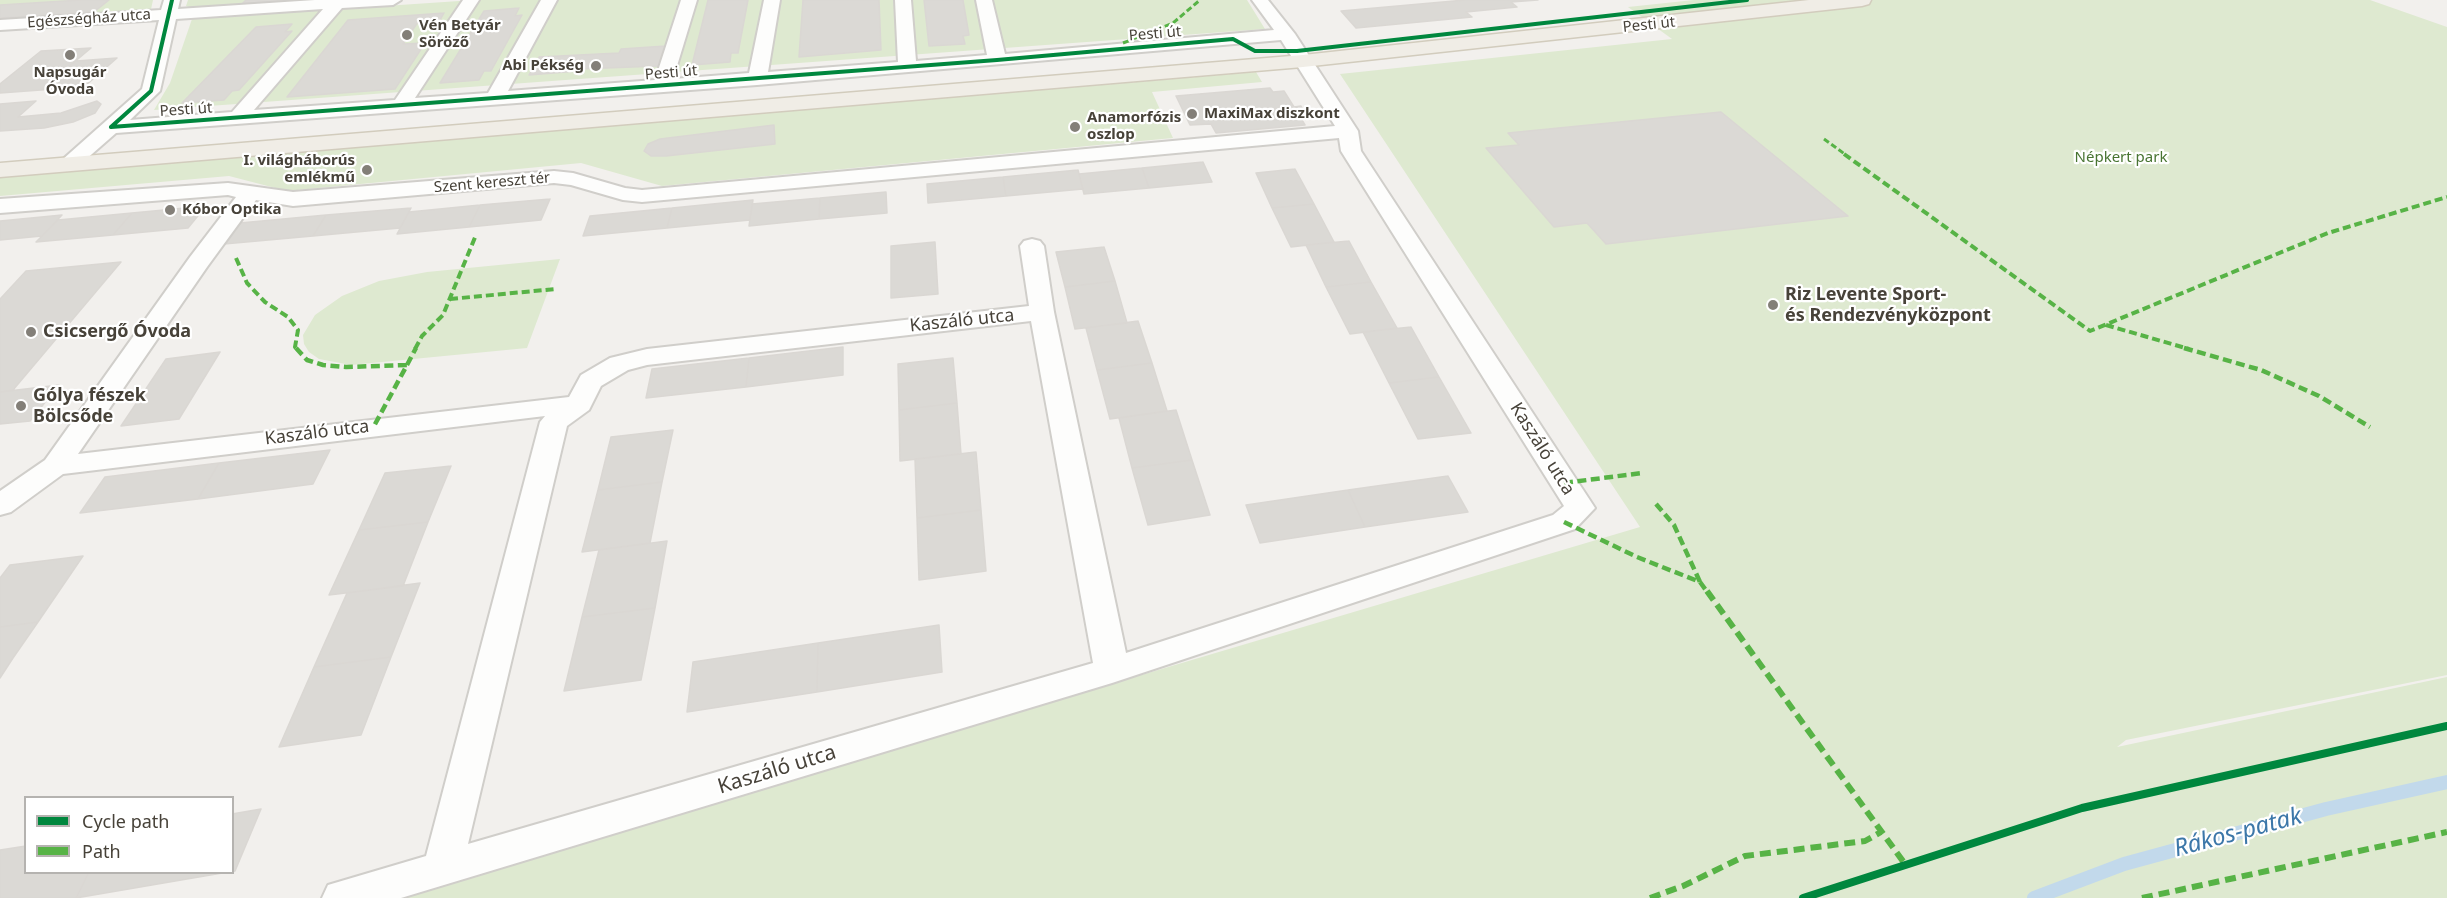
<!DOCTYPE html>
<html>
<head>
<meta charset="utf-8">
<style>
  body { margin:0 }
  #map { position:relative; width:2447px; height:898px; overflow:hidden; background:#f2f0ed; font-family:"Noto Sans",sans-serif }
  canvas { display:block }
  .legend { position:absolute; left:24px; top:796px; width:210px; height:78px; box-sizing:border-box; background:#fff; border:2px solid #b5b3b0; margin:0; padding:8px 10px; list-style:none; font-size:18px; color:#474239 }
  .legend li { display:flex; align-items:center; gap:12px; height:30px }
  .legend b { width:30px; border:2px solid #b5b3b0 }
</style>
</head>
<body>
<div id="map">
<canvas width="2447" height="898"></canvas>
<ul class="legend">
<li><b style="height:8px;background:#00873e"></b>Cycle path</li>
<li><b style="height:8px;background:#57b346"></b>Path</li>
</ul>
</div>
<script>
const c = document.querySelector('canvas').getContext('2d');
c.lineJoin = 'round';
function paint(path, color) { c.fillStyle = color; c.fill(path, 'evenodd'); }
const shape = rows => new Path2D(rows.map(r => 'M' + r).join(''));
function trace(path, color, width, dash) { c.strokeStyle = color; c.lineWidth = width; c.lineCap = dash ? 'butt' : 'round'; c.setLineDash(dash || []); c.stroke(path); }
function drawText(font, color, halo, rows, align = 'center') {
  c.font = font + ' "Noto Sans",sans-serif'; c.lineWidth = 4.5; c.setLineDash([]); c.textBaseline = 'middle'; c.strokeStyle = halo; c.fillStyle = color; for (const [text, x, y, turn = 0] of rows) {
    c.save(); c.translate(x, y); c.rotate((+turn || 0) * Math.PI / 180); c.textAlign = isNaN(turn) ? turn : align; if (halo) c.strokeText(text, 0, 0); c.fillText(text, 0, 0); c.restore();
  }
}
paint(shape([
  [0,0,153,0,150,14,0,23],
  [188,0,333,0,195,9,186,6],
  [474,0,1247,0,1265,29,154,110,170,83,192,19],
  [1694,0,2370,0,2447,27,2447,675,2126,740,2117,747,2447,677,2447,898,390,898,1640,527,1340,74,1672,39,1628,7],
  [1256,72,1262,82,1152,92,1173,138,662,186,581,163,287,191,229,176,0,196,0,177],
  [560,259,527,348,351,365,319,359,309,352,304,344,303,335,315,315,342,296,379,281,427,272]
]), '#dee9d0');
trace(shape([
  [2034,898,2124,864,2326,809,2447,782]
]), '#c2d9eb', 14);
const building = shape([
  [81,0,109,0,94,12,0,18,0,5,81,0],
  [246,0,316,0,241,5,246,0],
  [708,0,748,0,738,53,731,53,730,62,692,65,708,0],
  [803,0,879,0,881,50,799,57,803,0],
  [924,0,963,0,969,35,963,36,965,44,929,46,924,0],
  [1465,0,1538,0,1511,2,1517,7,1466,12,1472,17,1356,28,1341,11,1465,0],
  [519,8,515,16,522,15,491,71,484,71,479,80,440,83,484,11,519,8],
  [444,13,440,20,418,22,403,44,425,43,395,89,287,97,348,20,444,13],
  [292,24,285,32,292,31,239,90,232,91,224,100,182,103,256,27,292,24],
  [666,46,659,66,579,69,578,71,529,75,539,57,619,53,621,49,666,46],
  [91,48,41,90,0,93,0,84,41,51,91,48],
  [117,58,84,87,41,90,76,61,117,58],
  [1270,88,1273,92,1284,91,1294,107,1301,106,1306,115,1299,115,1305,125,1216,133,1211,124,1190,125,1176,96,1270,88],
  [36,101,18,117,61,113,97,101,101,104,95,113,73,122,44,128,0,131,0,104,36,101],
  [1721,112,1848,216,1606,244,1587,223,1554,227,1486,148,1519,145,1508,133,1721,112],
  [774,125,775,144,666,156,651,156,644,151,648,144,660,139,774,125],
  [1203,162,1212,182,1149,188,1142,168,1203,162],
  [1142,168,1149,188,1084,194,1079,174,1142,168],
  [1295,169,1314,204,1272,208,1256,173,1295,169],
  [1078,170,1083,189,1006,196,1003,177,1078,170],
  [1003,177,1006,196,928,203,927,184,1003,177],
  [886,192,887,213,819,219,820,198,886,192],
  [820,198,819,219,749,226,752,204,820,198],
  [550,199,541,220,469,227,480,205,550,199],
  [753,200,750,220,667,228,672,208,753,200],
  [1314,204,1334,242,1291,247,1272,208,1314,204],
  [480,205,469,227,397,234,409,212,480,205],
  [206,206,188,228,113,235,132,213,206,206],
  [411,208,400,228,313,236,326,215,411,208],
  [672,208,667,228,583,236,590,216,672,208],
  [132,213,113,235,36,242,58,220,132,213],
  [62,215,42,236,0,240,0,221,62,215],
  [326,215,313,236,224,244,240,223,326,215],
  [1349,241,1371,282,1326,287,1306,245,1349,241],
  [935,242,938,294,891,298,891,246,935,242],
  [1104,247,1115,281,1065,287,1056,252,1104,247],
  [121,262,13,390,0,392,0,299,26,271,121,262],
  [1115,281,1127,323,1075,329,1065,287,1115,281],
  [1371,282,1397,328,1350,334,1326,287,1371,282],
  [1138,321,1152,363,1097,370,1086,328,1138,321],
  [1411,327,1439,377,1389,383,1363,332,1411,327],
  [843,347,843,375,746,387,749,358,843,347],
  [220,352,179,419,121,426,166,359,220,352],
  [749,358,746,387,646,398,652,369,749,358],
  [953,358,957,403,899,410,898,364,953,358],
  [1152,363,1167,411,1110,419,1097,370,1152,363],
  [1439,377,1471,433,1418,439,1389,383,1439,377],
  [59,385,30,421,0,424,0,392,59,385],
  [957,403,961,454,900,461,899,410,957,403],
  [1176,410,1192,460,1132,468,1119,418,1176,410],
  [673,430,662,482,598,490,611,437,673,430],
  [330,450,313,484,198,499,219,463,330,450],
  [976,452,981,510,917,518,915,459,976,452],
  [1192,460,1210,515,1148,525,1132,468,1192,460],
  [219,463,198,499,80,513,105,477,219,463],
  [451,466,428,522,359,530,385,473,451,466],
  [1448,476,1468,512,1365,527,1348,490,1448,476],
  [662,482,650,543,582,552,598,490,662,482],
  [1348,490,1365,527,1260,543,1246,505,1348,490],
  [981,510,986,571,919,580,917,518,981,510],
  [428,522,403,586,329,595,359,530,428,522],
  [667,541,655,608,582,617,599,550,667,541],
  [83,556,38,622,0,627,0,578,10,565,83,556],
  [420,583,391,657,314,667,347,593,420,583],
  [655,608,641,680,564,691,582,617,655,608],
  [38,622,13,658,0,678,0,627,38,622],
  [939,625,942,672,817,692,818,643,939,625],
  [818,643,817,692,687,712,693,662,818,643],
  [391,657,361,735,279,747,314,667,391,657],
  [261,809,235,871,232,872,232,814,261,809],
  [26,846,26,872,89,872,76,898,0,898,0,850,26,846],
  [89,872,228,872,76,898,89,872]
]);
paint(building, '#dbd9d5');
trace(building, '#dad7d3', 1.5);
const minor = shape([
  [164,0,180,0,178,9,315,0,401,0,393,5,342,8,254,110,395,100,463,0,479,0,415,98,488,93,541,0,557,0,508,91,655,80,681,0,697,0,673,79,749,73,764,0,780,0,768,72,898,62,895,0,911,0,916,61,987,55,976,0,992,0,1005,54,1274,30,1252,0,1268,0,1295,34,1358,131,1361,151,1595,508,1575,529,1112,683,401,898,322,898,328,885,426,856,540,422,545,416,63,474,11,512,0,515,0,491,45,460,190,257,236,197,228,195,0,213,0,199,228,183,293,192,554,171,573,173,625,188,642,190,1335,126,1281,40,757,85,116,133,76,168,69,170,62,168,59,164,62,160,142,89,159,20,0,30,0,20,161,10,164,0],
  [323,9,232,112,130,120,160,91,176,19,323,9],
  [1339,138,1341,151,1564,506,1553,515,1126,653,1054,312,1044,246,1040,241,1032,239,1024,241,1020,246,1029,306,647,349,610,358,581,375,569,397,78,454,207,267,256,200,293,206,554,183,571,185,623,200,642,202,1339,138],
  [1031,321,1093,663,468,844,567,426,589,410,601,386,628,370,647,365,1031,321]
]);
const primary = shape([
  [1809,0,1871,0,1869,4,1862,6,1303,67,0,177,0,163,1303,55,1809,0]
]);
trace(minor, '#d0ceca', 4);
trace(primary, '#d2ccbd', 3);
paint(minor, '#fdfdfc');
paint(primary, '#f0ede6');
trace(shape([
  [1123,43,1173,23,1200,0],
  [1824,139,1846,155]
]), '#57b346', 3, [6, 3]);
trace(shape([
  [1844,154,2090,331,2328,233,2447,197],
  [236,258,247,283,265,302,288,317,298,330,295,347,297,349],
  [450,299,556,289],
  [2106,325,2189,349],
  [415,349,422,336,443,315,476,235]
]), '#57b346', 4, [8, 4]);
trace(shape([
  [296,348,307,360,323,365,346,367,407,365,374,426],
  [2184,348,2261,370,2319,396,2370,427],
  [407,365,416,348],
  [1564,483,1642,473],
  [1656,504,1674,525,1700,582],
  [1564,522,1637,557,1700,582,1708,593]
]), '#57b346', 4.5, [9, 4.5]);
trace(shape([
  [1707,591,1905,864],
  [1650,898,1683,886,1745,856,1865,841,1881,832],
  [2142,898,2447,832]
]), '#57b346', 6, [11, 6]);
trace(shape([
  [111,127,997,60,1233,39,1255,51,1297,51,1747,0],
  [111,127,151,91,172,0]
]), '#00873e', 4);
trace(shape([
  [1803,898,2082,808,2447,726]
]), '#00873e', 8);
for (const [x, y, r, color] of [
  [407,35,6,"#837f78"],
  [70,55,6,"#837f78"],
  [596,66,6,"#837f78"],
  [1192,114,6,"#837f78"],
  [1075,127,6,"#837f78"],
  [367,170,6,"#837f78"],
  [170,210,6,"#837f78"],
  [1773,305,6,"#837f78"],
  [31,332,6,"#837f78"],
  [21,406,6,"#837f78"]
]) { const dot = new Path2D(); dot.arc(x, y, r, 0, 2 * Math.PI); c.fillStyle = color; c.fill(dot); trace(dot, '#fff', 2); }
drawText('15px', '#474239', '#fff', [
  ["Egészségház utca",89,19,-4],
  ["Pesti út",1649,25,-6],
  ["Pesti út",1155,34,-5],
  ["Pesti út",671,73,-5],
  ["Pesti út",186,110,-4],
  ["Szent kereszt tér",492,183,-5]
]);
drawText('bold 15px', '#474239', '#fff', [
  ["Vén Betyár",419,26],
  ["Söröző",419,43],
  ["Abi Pékség",584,66,"right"],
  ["Napsugár",70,73,"center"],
  ["Óvoda",70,90,"center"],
  ["MaxiMax diszkont",1204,114],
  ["Anamorfózis",1087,118],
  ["oszlop",1087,135],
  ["I. világháborús",355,161,"right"],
  ["emlékmű",355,178,"right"],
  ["Kóbor Optika",182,210]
], 'left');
drawText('15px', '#487432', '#fff', [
  ["Népkert park",2121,158]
]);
drawText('bold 18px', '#474239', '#fff', [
  ["Riz Levente Sport-",1785,295],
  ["és Rendezvényközpont",1785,316],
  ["Csicsergő Óvoda",43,332],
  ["Gólya fészek",33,396],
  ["Bölcsőde",33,417]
], 'left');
drawText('18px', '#474239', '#fff', [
  ["Kaszáló utca",962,321,-6],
  ["Kaszáló utca",317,433,-7],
  ["Kaszáló utca",1542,449,58]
]);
drawText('21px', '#474239', '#fff', [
  ["Kaszáló utca",777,770,-17]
]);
drawText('italic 24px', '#3c77a9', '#fff', [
  ["Rákos-patak",2238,833,-15]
]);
</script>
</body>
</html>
